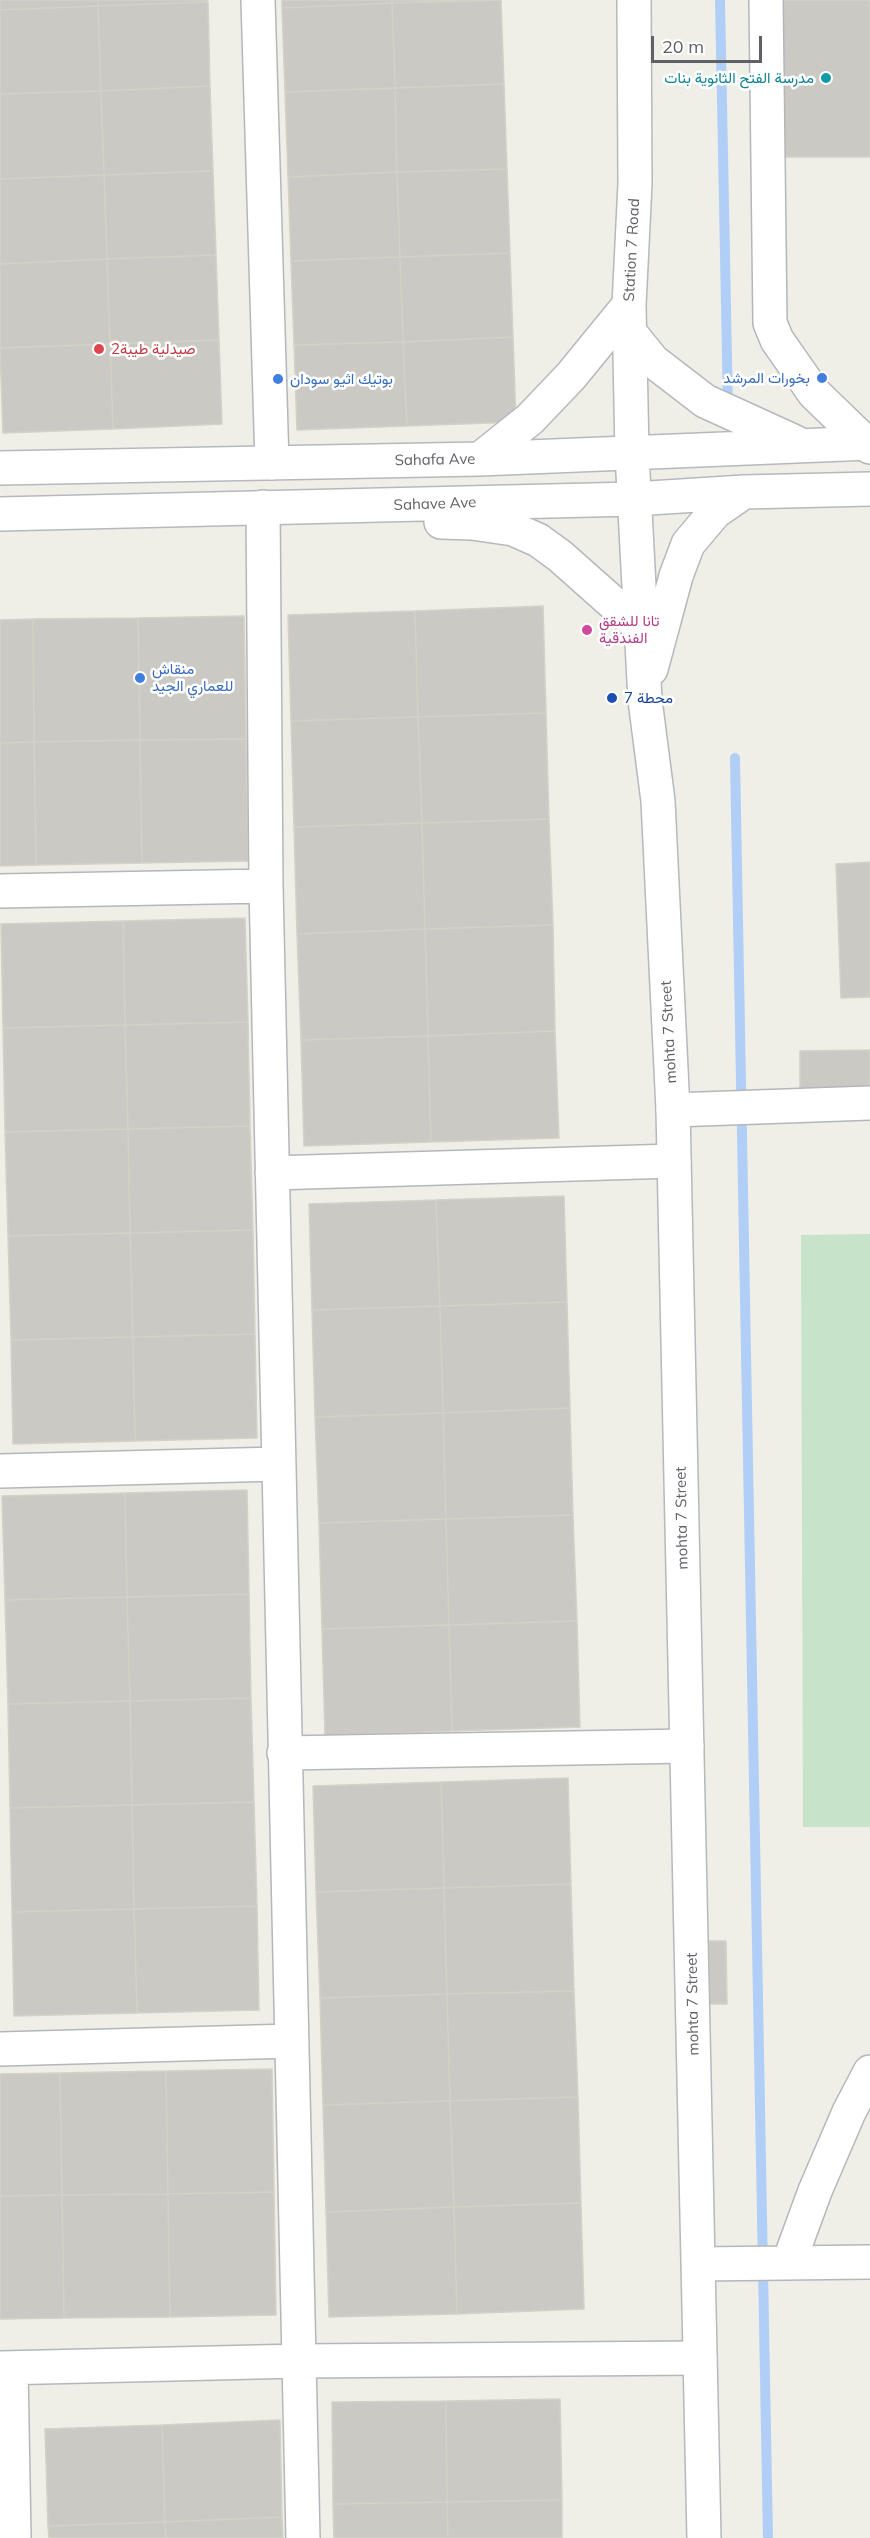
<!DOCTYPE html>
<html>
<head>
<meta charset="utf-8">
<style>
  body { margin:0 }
  #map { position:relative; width:870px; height:2538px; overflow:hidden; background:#efefe8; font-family:Mulish,sans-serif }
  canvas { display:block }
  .scale { position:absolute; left:651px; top:36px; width:111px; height:27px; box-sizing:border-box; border:3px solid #5f6166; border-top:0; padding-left:8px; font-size:18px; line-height:21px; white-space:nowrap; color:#5f6166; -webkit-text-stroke:4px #fff; paint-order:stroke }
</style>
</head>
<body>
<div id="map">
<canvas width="870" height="2538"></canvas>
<div class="scale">20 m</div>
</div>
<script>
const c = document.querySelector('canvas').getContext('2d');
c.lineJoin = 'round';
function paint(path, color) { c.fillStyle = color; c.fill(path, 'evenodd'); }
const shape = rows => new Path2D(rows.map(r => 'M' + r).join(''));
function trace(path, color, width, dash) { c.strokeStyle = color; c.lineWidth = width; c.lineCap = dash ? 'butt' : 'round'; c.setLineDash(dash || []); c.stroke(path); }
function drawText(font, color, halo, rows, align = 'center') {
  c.font = font + ' Mulish,Vazirmatn,sans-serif'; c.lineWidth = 5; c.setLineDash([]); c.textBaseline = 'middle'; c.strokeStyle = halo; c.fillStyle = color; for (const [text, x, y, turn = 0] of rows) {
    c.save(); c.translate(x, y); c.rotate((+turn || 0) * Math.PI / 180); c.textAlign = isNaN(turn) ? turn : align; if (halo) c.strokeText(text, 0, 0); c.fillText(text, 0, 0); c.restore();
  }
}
paint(shape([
  [870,1234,870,1827,803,1827,801,1235]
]), '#c7e4cb');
trace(shape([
  [720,0,728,408],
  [735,758,768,2538]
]), '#b1cff6', 10);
const building = shape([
  [0,0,98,0,98,6,0,10,0,0],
  [98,0,207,0,208,2,98,6,98,0],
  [282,0,391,0,392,3,282,8,282,0],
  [391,0,478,0,392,3,391,0],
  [501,0,504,84,395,88,392,3,501,0],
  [781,0,870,0,870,157,781,157,781,0],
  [208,2,210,86,101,91,98,6,208,2],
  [392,3,395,88,285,92,282,8,392,3],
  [98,6,101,91,0,94,0,10,98,6],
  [504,84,507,169,397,172,395,88,504,84],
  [210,86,213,171,104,175,101,91,210,86],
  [395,88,397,172,288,177,285,92,395,88],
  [101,91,104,175,0,179,0,94,101,91],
  [507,169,510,253,400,257,397,172,507,169],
  [213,171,216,255,107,259,104,175,213,171],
  [397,172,400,257,291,261,288,177,397,172],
  [104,175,107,259,0,264,0,179,104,175],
  [510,253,513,337,403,342,400,257,510,253],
  [216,255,219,340,110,344,107,259,216,255],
  [400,257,403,342,294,345,291,261,400,257],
  [107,259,110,344,0,348,0,264,107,259],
  [513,337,516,422,407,426,403,342,513,337],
  [219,340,222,424,113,429,110,344,219,340],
  [403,342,407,426,297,430,294,345,403,342],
  [110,344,113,429,3,433,0,348,110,344],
  [543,606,546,713,418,717,415,611,543,606],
  [415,611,418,717,291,721,288,615,415,611],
  [244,616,246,739,140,740,138,618,244,616],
  [138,618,140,740,34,742,33,619,138,618],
  [33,619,34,742,0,743,0,620,33,619],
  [546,713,549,819,422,823,418,717,546,713],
  [418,717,422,823,294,827,291,721,418,717],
  [246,739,248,861,142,863,140,740,246,739],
  [140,740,142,863,36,865,34,742,140,740],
  [34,742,36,865,0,866,0,743,34,742],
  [549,819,553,925,425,929,422,823,549,819],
  [422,823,425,929,297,934,294,827,422,823],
  [870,862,870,997,841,998,836,864,870,862],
  [245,918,248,1022,125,1025,123,921,245,918],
  [123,921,125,1025,3,1028,1,924,123,921],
  [553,925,555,1031,428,1036,425,929,553,925],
  [425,929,428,1036,301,1040,297,934,425,929],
  [248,1022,250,1126,128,1129,125,1025,248,1022],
  [125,1025,128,1129,5,1132,3,1028,125,1025],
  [555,1031,559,1138,431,1142,428,1036,555,1031],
  [428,1036,431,1142,304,1146,301,1040,428,1036],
  [870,1050,870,1096,800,1097,800,1051,870,1050],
  [250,1126,253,1230,130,1233,128,1129,250,1126],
  [128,1129,130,1233,8,1236,5,1132,128,1129],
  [564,1196,567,1302,440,1306,436,1200,564,1196],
  [436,1200,440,1306,312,1310,309,1204,436,1200],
  [253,1230,255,1334,133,1337,130,1233,253,1230],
  [130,1233,133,1337,11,1340,8,1236,130,1233],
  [567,1302,570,1408,443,1413,440,1306,567,1302],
  [440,1306,443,1413,315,1417,312,1310,440,1306],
  [255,1334,257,1438,135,1441,133,1337,255,1334],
  [133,1337,135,1441,13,1444,11,1340,133,1337],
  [570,1408,573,1515,446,1519,443,1413,570,1408],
  [443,1413,446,1519,319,1523,315,1417,443,1413],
  [247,1490,249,1594,127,1597,125,1493,247,1490],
  [125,1493,127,1597,5,1600,2,1496,125,1493],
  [573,1515,577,1621,449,1625,446,1519,573,1515],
  [446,1519,449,1625,322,1629,319,1523,446,1519],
  [249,1594,251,1698,130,1701,127,1597,249,1594],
  [127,1597,130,1701,8,1704,5,1600,127,1597],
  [577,1621,580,1727,452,1731,449,1625,577,1621],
  [449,1625,452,1731,325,1736,322,1629,449,1625],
  [251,1698,254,1802,132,1805,130,1701,251,1698],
  [130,1701,132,1805,10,1808,8,1704,130,1701],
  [568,1778,571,1884,444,1888,441,1782,568,1778],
  [441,1782,444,1888,316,1892,313,1786,441,1782],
  [254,1802,257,1906,134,1909,132,1805,254,1802],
  [132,1805,134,1909,12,1912,10,1808,132,1805],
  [571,1884,574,1991,447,1994,444,1888,571,1884],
  [444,1888,447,1994,320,1998,316,1892,444,1888],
  [257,1906,259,2010,137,2013,134,1909,257,1906],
  [134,1909,137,2013,14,2016,12,1912,134,1909],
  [709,1941,726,1941,727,2004,709,2004,709,1941],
  [574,1991,578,2097,450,2101,447,1994,574,1991],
  [447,1994,450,2101,323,2105,320,1998,447,1994],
  [272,2069,274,2192,168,2194,166,2071,272,2069],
  [166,2071,168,2194,62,2195,60,2073,166,2071],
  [60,2073,62,2195,0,2196,0,2074,60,2073],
  [578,2097,581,2203,454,2207,450,2101,578,2097],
  [450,2101,454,2207,326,2212,323,2105,450,2101],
  [274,2192,276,2315,170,2317,168,2194,274,2192],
  [168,2194,170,2317,64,2318,62,2195,168,2194],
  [62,2195,64,2318,0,2319,0,2196,62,2195],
  [581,2203,584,2309,457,2314,454,2207,581,2203],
  [454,2207,457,2314,329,2317,326,2212,454,2207],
  [560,2399,562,2500,447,2502,446,2401,560,2399],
  [446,2401,447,2502,333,2504,332,2402,446,2401],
  [280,2420,282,2517,165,2522,162,2425,280,2420],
  [162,2425,165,2522,48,2526,45,2429,162,2425],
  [562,2500,562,2538,448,2538,447,2502,562,2500],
  [447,2502,448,2538,334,2538,333,2504,447,2502],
  [282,2517,283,2538,166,2538,165,2522,282,2517],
  [165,2522,166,2538,49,2538,48,2526,165,2522]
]);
paint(building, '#cbc9c4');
trace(building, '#d4d1c7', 1.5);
const street = shape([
  [258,0,272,463],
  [766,0,770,323,777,340,814,393,870,447],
  [263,507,266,886,303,2538],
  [0,891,266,886],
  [673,1110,870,1103],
  [272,1173,674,1161],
  [0,1471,278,1464],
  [284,1753,687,1746],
  [0,2049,292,2041],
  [789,2262,815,2191,849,2112,870,2072],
  [699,2264,870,2262],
  [0,2368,300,2361,700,2358],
  [11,2368,14,2538]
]);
const secondary = shape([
  [634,0,635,184,629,305,632,454,645,700,658,801,673,1110,704,2538],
  [631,334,653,361,705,401,795,442],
  [480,459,530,419,571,376,629,305],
  [0,468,480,459,870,443],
  [0,514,634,499,744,492,870,489],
  [441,522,472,523,513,529,538,540,560,556,640,627],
  [651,669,676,576,688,544,715,512,744,492]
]);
trace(street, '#b5b6bb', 36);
trace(secondary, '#b6b8bd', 36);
trace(street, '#fff', 33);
trace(secondary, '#fff', 33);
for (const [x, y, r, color] of [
  [826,78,6,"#0f9aa8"],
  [99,349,6,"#e0444e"],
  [822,378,6,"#3f7fe0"],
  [278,379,6,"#3f7fe0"],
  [587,630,6,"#d1479c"],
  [140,678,6,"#3f7fe0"],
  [612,698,6,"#1a4fb4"]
]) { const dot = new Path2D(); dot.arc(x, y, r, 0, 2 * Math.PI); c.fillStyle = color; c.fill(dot); trace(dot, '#fff', 2); }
drawText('15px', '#0d838f', '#fff', [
  ["مدرسة الفتح الثانوية بنات",814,78]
], 'right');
drawText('15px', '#5f6166', '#fff', [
  ["Station 7 Road",632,250,-87],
  ["Sahafa Ave",435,460,-1],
  ["Sahave Ave",435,504,-2],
  ["mohta 7 Street",669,1032,-93],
  ["mohta 7 Street",682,1518,-91],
  ["mohta 7 Street",693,2004,-91]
]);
drawText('15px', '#be3a42', '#fff', [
  ["صيدلية طيبة2",111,349]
], 'left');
drawText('15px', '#366cbe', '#fff', [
  ["بخورات المرشد",810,378,"right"],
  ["بوتيك اثيو سودان",290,379],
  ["منقاش",152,669],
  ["للعماري الجيد",152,686]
], 'left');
drawText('15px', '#b23c85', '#fff', [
  ["تانا للشقق",599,621],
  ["الفندقية",599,638]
], 'left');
drawText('15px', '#164399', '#fff', [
  ["محطة 7",624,698]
], 'left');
</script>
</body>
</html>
